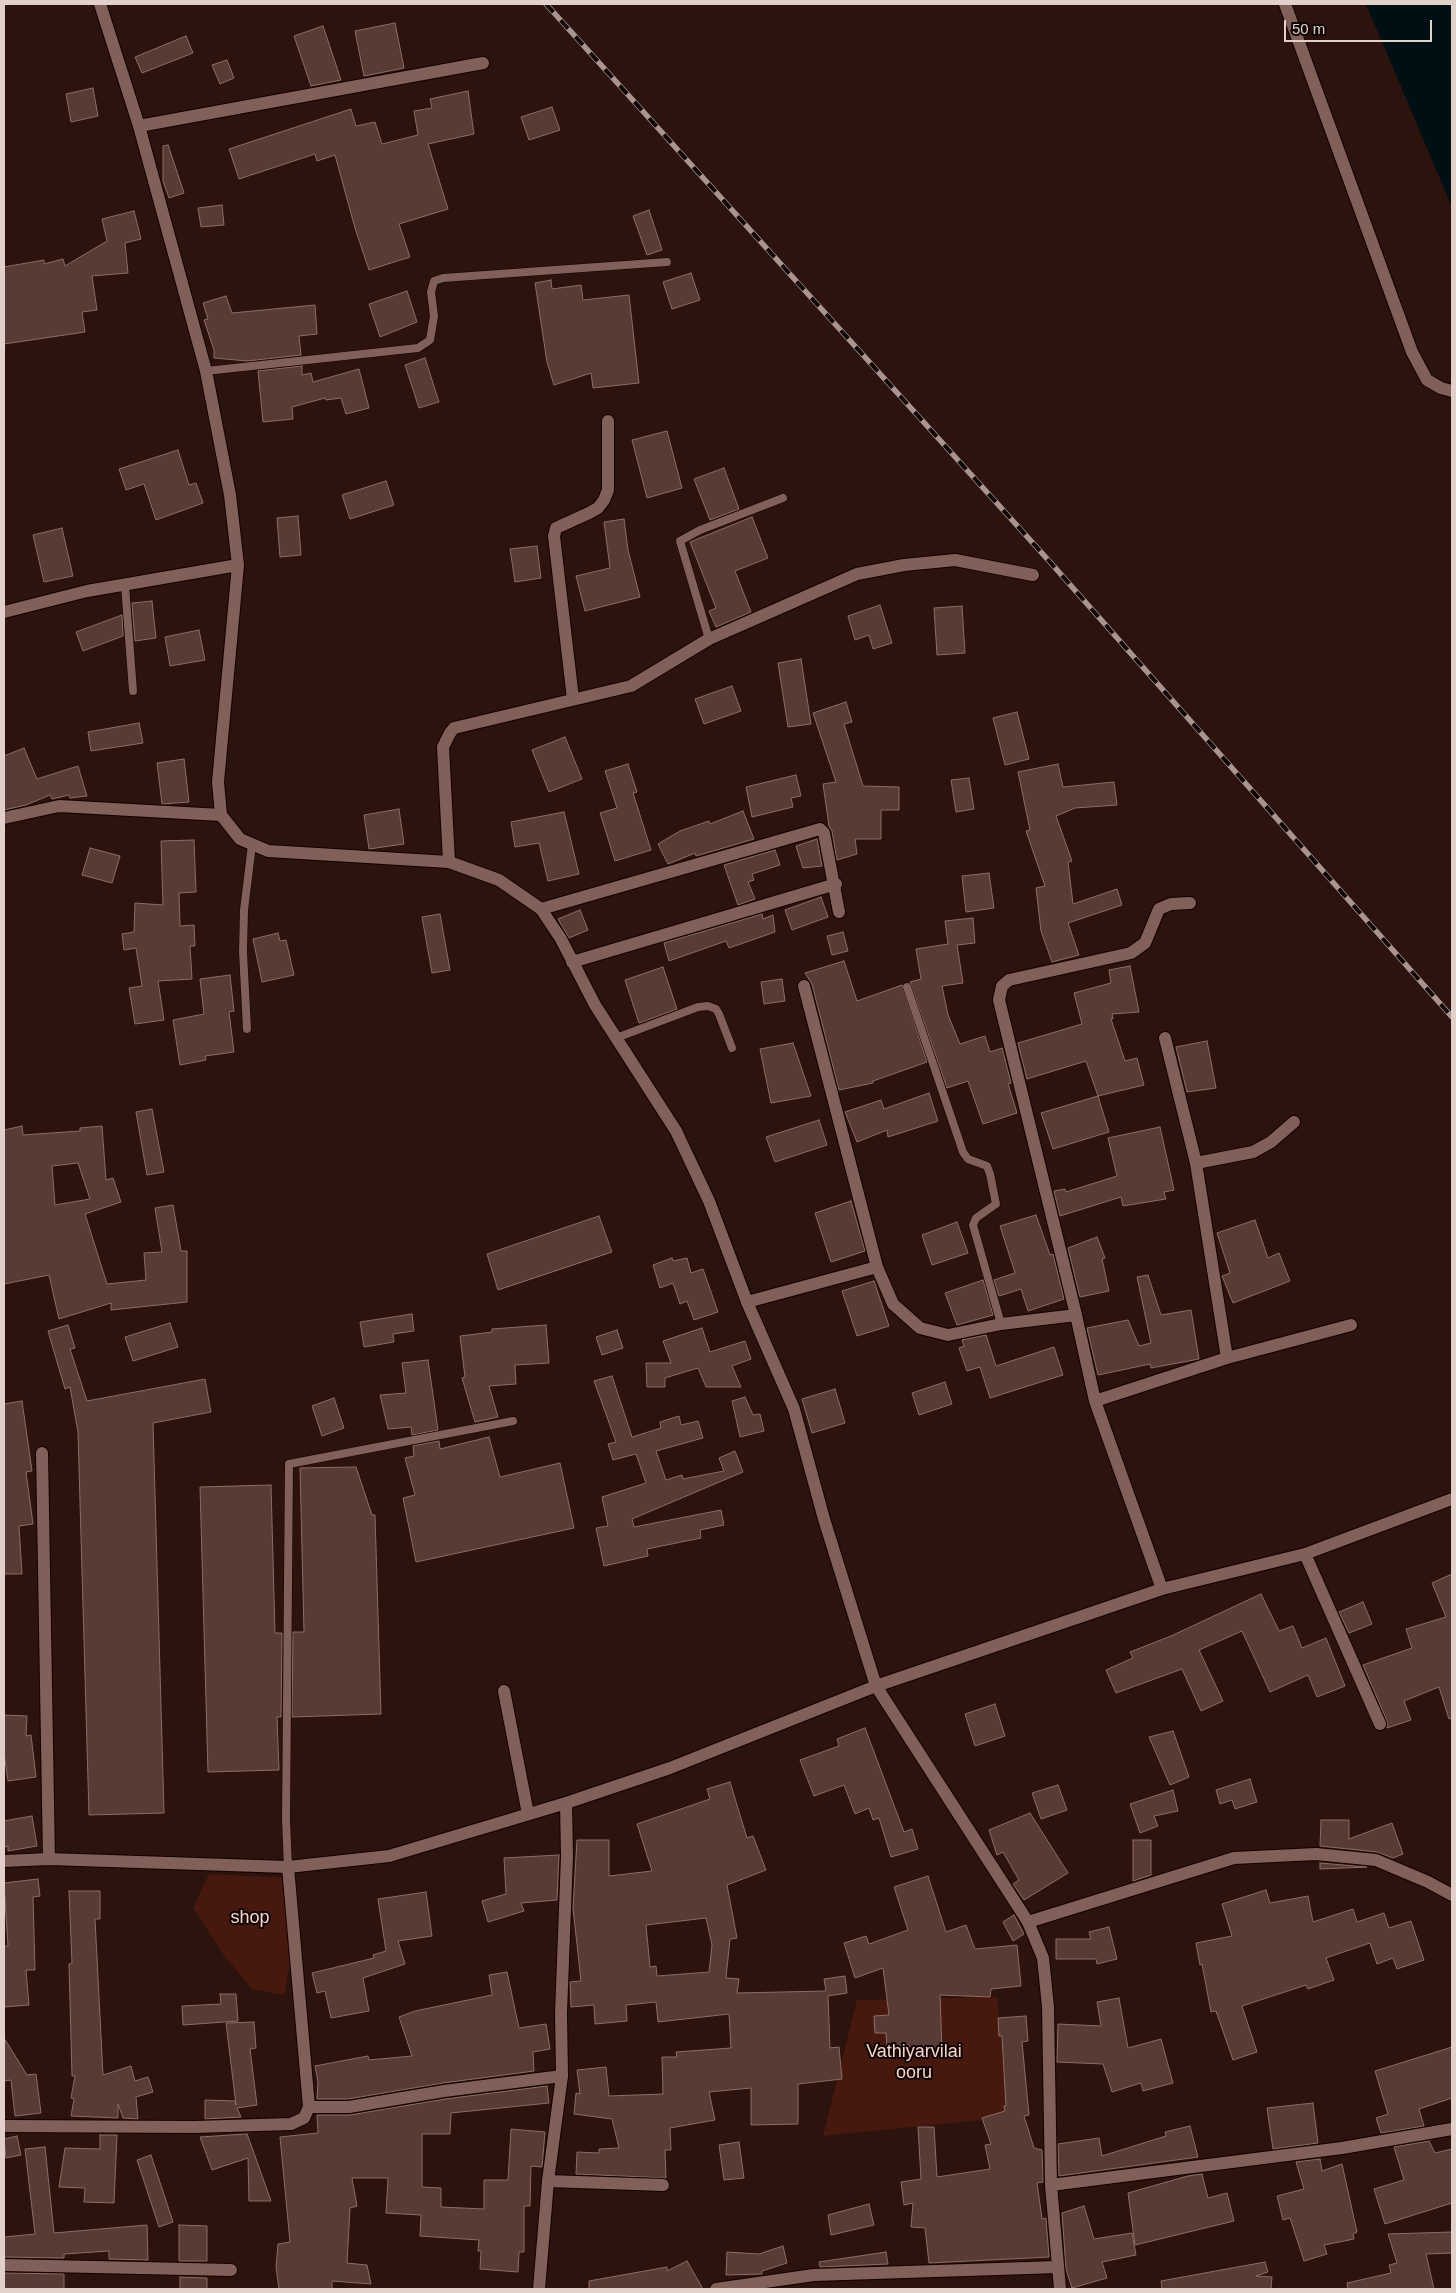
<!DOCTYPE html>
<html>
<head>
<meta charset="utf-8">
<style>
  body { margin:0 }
  #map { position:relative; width:1456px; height:2293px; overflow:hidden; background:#2c130d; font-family:Arial,sans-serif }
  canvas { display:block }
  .frame { position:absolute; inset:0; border:5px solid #e2d0cb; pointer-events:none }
  .scale { position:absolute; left:1284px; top:20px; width:148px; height:22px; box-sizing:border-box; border:2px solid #e2d0cb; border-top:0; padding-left:6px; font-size:15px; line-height:18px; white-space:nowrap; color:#e2d0cb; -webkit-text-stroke:4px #0d0403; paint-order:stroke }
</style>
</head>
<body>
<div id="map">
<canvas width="1456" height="2293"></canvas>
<div class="frame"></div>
<div class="scale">50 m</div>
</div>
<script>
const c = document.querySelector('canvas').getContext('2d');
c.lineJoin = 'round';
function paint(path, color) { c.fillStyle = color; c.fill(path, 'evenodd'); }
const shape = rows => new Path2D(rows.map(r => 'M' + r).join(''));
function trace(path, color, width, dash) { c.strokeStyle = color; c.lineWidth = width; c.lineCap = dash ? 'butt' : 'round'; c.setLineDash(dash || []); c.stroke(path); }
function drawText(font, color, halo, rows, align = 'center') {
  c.font = font + ' Arial,sans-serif'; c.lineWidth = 4; c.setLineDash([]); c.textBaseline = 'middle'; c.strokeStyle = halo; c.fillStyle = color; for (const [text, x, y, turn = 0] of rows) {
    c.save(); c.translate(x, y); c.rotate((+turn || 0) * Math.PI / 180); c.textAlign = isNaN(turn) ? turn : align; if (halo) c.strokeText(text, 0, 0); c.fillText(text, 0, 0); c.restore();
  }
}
paint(shape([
  [209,1874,290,1878,294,1942,284,1995,252,1989,223,1954,193,1908],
  [997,1997,1010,2117,823,2136,857,2000]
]), '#47180e');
paint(shape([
  [1366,4,1452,4,1452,207]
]), '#000f14');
const building = shape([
  [395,23,404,68,364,76,355,31,395,23],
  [323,26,341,80,311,86,294,36,323,26],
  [186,36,193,53,142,73,135,57,186,36],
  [227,60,234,78,220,84,212,65,227,60],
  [93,88,98,116,71,122,66,94,93,88],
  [468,91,474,134,428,144,448,209,399,224,410,257,369,270,355,228,335,155,317,161,315,154,239,179,229,149,351,109,356,126,375,122,382,144,418,135,414,111,432,108,430,99,468,91],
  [552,107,560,130,529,140,521,117,552,107],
  [168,145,184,193,169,198,163,181,163,146,168,145],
  [222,205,224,225,201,227,198,208,222,205],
  [649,210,662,250,647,255,633,216,649,210],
  [134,211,141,239,125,243,128,273,92,276,97,310,82,312,85,332,4,344,4,267,44,260,44,264,63,259,65,266,107,241,102,219,134,211],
  [691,273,700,300,672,309,663,282,691,273],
  [551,280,552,289,581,285,583,300,629,295,639,383,593,388,591,373,554,385,547,362,535,283,551,280],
  [407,291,417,322,380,337,369,304,407,291],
  [226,296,232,313,315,305,317,334,299,336,301,355,247,361,214,358,214,350,204,320,208,319,203,303,226,296],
  [425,358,439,402,419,408,405,365,425,358],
  [302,366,302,375,311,373,313,382,359,369,369,408,346,414,341,398,326,400,325,398,292,407,293,419,263,422,258,371,302,366],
  [667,431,682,488,647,498,632,440,667,431],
  [178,450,189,485,196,483,203,503,156,520,144,484,126,490,119,469,178,450],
  [724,468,739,509,710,520,694,479,724,468],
  [386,481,394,505,350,519,342,495,386,481],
  [298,516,301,555,280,557,277,518,298,516],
  [752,517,768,558,735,571,751,612,716,627,709,611,716,608,690,542,752,517],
  [624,519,628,550,640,597,585,611,576,576,610,568,604,522,624,519],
  [62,528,73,576,44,582,33,535,62,528],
  [537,546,541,578,515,582,510,549,537,546],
  [152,601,156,638,135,641,132,603,152,601],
  [880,605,892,643,873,649,869,635,855,640,848,616,880,605],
  [962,606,965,653,937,655,934,608,962,606],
  [122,615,123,636,83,651,76,632,122,615],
  [199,630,205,660,170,666,165,637,199,630],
  [801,659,811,724,788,727,778,663,801,659],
  [732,686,741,711,704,724,695,699,732,686],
  [846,702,852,722,844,724,863,786,899,787,899,810,881,810,881,839,855,839,857,854,837,860,832,831,829,826,823,784,836,782,813,713,846,702],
  [1017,712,1029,759,1005,765,993,718,1017,712],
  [139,723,143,743,91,751,88,732,139,723],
  [565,737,582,779,549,792,532,750,565,737],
  [24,748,37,779,78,766,87,796,70,798,69,795,52,799,50,795,26,805,4,810,4,756,24,748],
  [184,759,189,802,162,804,157,763,184,759],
  [628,764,637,792,633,793,651,850,615,861,600,813,617,808,605,771,628,764],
  [1058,764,1063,787,1114,782,1117,805,1075,808,1056,816,1072,861,1068,862,1073,904,1117,889,1122,905,1068,923,1079,955,1052,962,1041,931,1036,888,1045,886,1026,831,1030,830,1018,772,1058,764],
  [796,775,801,796,791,798,793,807,752,817,746,787,796,775],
  [969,778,974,809,956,812,951,780,969,778],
  [399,809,404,844,369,849,364,815,399,809],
  [743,811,754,839,696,856,695,853,668,864,658,844,680,831,709,821,710,824,743,811],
  [564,812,579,874,548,881,539,843,515,847,511,822,564,812],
  [817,839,822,866,803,868,796,846,817,839],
  [194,840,196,892,179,893,180,926,194,925,195,946,190,946,192,979,158,981,164,1020,135,1024,129,988,142,986,136,948,124,950,122,934,134,932,135,903,163,905,161,841,194,840],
  [90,848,120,856,112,883,82,875,90,848],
  [775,850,780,865,752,874,754,880,748,882,755,899,738,905,724,865,775,850],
  [989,873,994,908,966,912,962,876,989,873],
  [821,897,828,917,792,930,785,910,821,897],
  [580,910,588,930,569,938,558,919,580,910],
  [440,914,450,970,432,973,422,917,440,914],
  [762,914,763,919,773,915,775,932,729,948,726,941,669,961,664,943,762,914],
  [973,918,975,943,957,945,963,983,942,986,948,1015,960,1044,985,1036,990,1052,1002,1048,1011,1083,1008,1084,1017,1113,983,1124,968,1081,947,1088,910,982,921,979,916,949,948,944,945,921,973,918],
  [843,932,848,951,832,955,827,936,843,932],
  [278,933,280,941,286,940,294,975,262,982,253,939,278,933],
  [844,961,857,1001,902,985,927,1062,873,1081,873,1083,839,1090,812,984,805,973,844,961],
  [1130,966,1139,1012,1112,1014,1113,1019,1111,1019,1125,1061,1137,1058,1144,1085,1098,1096,1109,1132,1053,1149,1041,1113,1098,1096,1086,1061,1027,1079,1018,1043,1082,1024,1074,993,1111,983,1109,970,1130,966],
  [663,967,677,1009,639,1023,625,980,663,967],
  [230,975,234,1011,229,1012,234,1052,205,1056,206,1060,180,1065,173,1020,204,1014,200,979,230,975],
  [782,979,785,1001,764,1004,761,982,782,979],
  [1207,1041,1216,1088,1187,1092,1176,1047,1207,1041],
  [793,1043,811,1096,771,1103,760,1049,793,1043],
  [929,1093,938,1121,888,1137,887,1130,857,1142,845,1112,881,1100,884,1109,929,1093],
  [152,1109,164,1172,147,1175,136,1112,152,1109],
  [819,1120,827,1145,775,1162,766,1137,819,1120],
  [22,1126,23,1135,80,1131,80,1128,102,1126,106,1180,113,1178,121,1202,85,1214,107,1284,146,1280,144,1253,162,1252,155,1208,173,1205,181,1251,187,1251,187,1302,111,1310,111,1303,59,1319,49,1275,4,1284,4,1130,22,1126],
  [78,1163,90,1199,55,1205,52,1166,78,1163],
  [1160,1127,1174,1190,1164,1192,1166,1199,1123,1206,1121,1197,1060,1216,1054,1191,1065,1189,1066,1192,1117,1176,1108,1138,1160,1127],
  [851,1201,865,1251,831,1262,815,1213,851,1201],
  [1036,1215,1050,1255,1053,1254,1064,1299,1028,1311,1021,1289,999,1296,994,1280,1015,1273,1000,1226,1036,1215],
  [599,1216,612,1252,498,1290,487,1254,599,1216],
  [1255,1220,1268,1258,1279,1253,1290,1281,1233,1303,1222,1276,1230,1273,1217,1233,1255,1220],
  [957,1222,968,1253,932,1265,922,1235,957,1222],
  [1097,1237,1105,1258,1102,1259,1109,1291,1080,1297,1068,1248,1097,1237],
  [672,1258,673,1261,687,1258,691,1273,703,1269,718,1312,694,1320,687,1301,680,1304,673,1283,660,1288,653,1265,672,1258],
  [1148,1275,1161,1315,1191,1310,1199,1359,1151,1368,1150,1364,1098,1375,1087,1328,1128,1320,1139,1346,1151,1343,1137,1277,1148,1275],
  [983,1280,993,1315,957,1325,945,1293,983,1280],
  [874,1281,889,1326,857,1336,842,1291,874,1281],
  [412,1314,414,1331,393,1334,394,1342,364,1347,360,1322,412,1314],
  [170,1323,178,1347,133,1361,125,1337,170,1323],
  [68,1325,75,1348,70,1349,87,1401,205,1379,211,1412,153,1423,164,1813,89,1815,78,1432,70,1387,65,1389,48,1331,68,1325],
  [546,1325,549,1363,515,1365,516,1384,489,1386,498,1417,475,1422,462,1378,465,1377,460,1336,492,1332,492,1329,546,1325],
  [702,1328,710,1352,745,1341,751,1359,732,1366,741,1387,706,1387,698,1368,665,1378,665,1387,647,1387,646,1363,671,1363,663,1341,702,1328],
  [617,1330,623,1348,602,1355,596,1337,617,1330],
  [986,1335,996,1366,1054,1347,1063,1375,990,1398,980,1367,967,1371,959,1348,964,1346,962,1340,986,1335],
  [428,1360,438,1430,412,1435,411,1427,388,1429,380,1395,406,1393,402,1363,428,1360],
  [612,1376,632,1437,661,1428,660,1422,679,1416,681,1425,698,1421,703,1438,656,1451,666,1480,682,1475,683,1479,724,1471,719,1458,735,1451,743,1472,632,1519,634,1527,721,1510,724,1525,700,1530,701,1538,647,1549,648,1556,604,1566,596,1528,608,1526,602,1497,646,1483,636,1454,613,1460,608,1444,616,1442,594,1381,612,1376],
  [945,1382,952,1404,919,1415,912,1393,945,1382],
  [835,1389,845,1423,812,1433,802,1399,835,1389],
  [745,1397,753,1415,760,1414,764,1431,740,1437,732,1401,745,1397],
  [334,1398,344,1428,322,1436,312,1406,334,1398],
  [22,1401,32,1471,26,1472,33,1524,19,1526,22,1574,4,1574,4,1404,22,1401],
  [489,1437,500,1477,560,1463,574,1528,416,1562,403,1498,415,1495,405,1458,414,1456,413,1446,439,1441,440,1449,489,1437],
  [356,1467,372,1515,375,1515,381,1714,292,1717,293,1632,304,1632,300,1468,356,1467],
  [271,1485,275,1633,282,1633,281,1717,277,1717,279,1770,208,1772,200,1487,271,1485],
  [1452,1574,1452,1718,1449,1719,1439,1687,1404,1701,1411,1720,1387,1728,1387,1721,1363,1665,1412,1648,1406,1629,1446,1617,1432,1583,1452,1574],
  [1261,1594,1279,1631,1293,1626,1302,1648,1326,1638,1345,1686,1317,1697,1308,1675,1270,1692,1242,1631,1199,1650,1223,1701,1201,1711,1182,1669,1116,1693,1106,1670,1133,1658,1130,1652,1171,1636,1261,1594],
  [1363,1602,1372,1624,1349,1633,1339,1612,1363,1602],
  [995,1704,1005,1736,975,1746,965,1714,995,1704],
  [4,1715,27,1716,26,1736,31,1735,36,1777,8,1781,4,1753,4,1715],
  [865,1728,904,1832,912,1829,918,1849,891,1857,879,1818,873,1820,869,1808,855,1814,844,1785,814,1796,800,1760,839,1746,837,1739,865,1728],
  [1173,1731,1189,1777,1170,1785,1149,1737,1173,1731],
  [1250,1779,1257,1802,1235,1809,1232,1800,1220,1804,1216,1790,1250,1779],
  [730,1782,747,1838,753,1836,766,1870,727,1885,737,1938,730,1939,726,1978,739,1979,737,1993,826,1991,824,1979,845,1976,847,1993,828,1996,830,2048,839,2047,842,2079,798,2084,798,2124,751,2125,751,2088,709,2092,715,2120,670,2128,671,2150,665,2150,666,2178,576,2174,577,2152,599,2153,599,2149,619,2148,612,2119,574,2114,576,2093,580,2094,577,2070,606,2067,609,2096,663,2094,662,2057,677,2057,676,2052,731,2048,729,2014,658,2022,656,2002,626,2005,627,2021,595,2024,594,2005,571,2007,570,1982,581,1981,573,1908,577,1840,609,1840,609,1876,652,1871,637,1824,710,1799,707,1789,730,1782],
  [706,1918,712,1945,709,1972,657,1976,656,1966,650,1967,646,1925,706,1918],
  [1058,1785,1067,1810,1041,1819,1032,1793,1058,1785],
  [1173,1790,1178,1811,1154,1816,1158,1826,1140,1833,1130,1804,1173,1790],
  [1030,1813,1068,1873,1024,1900,1013,1884,1019,1880,1003,1852,997,1855,989,1830,1030,1813],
  [32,1816,37,1846,8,1851,8,1846,4,1847,4,1821,32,1816],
  [1321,1820,1349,1820,1349,1839,1392,1823,1403,1854,1393,1858,1377,1852,1320,1846,1321,1820],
  [1133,1840,1151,1840,1151,1875,1133,1881,1133,1840],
  [559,1855,557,1900,521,1903,524,1911,488,1922,482,1901,506,1894,504,1858,559,1855],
  [1320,1863,1367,1867,1320,1869,1320,1863],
  [928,1876,946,1932,966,1925,975,1949,1017,1945,1021,1986,991,1989,990,1997,940,1995,942,2051,909,2051,909,2045,887,2046,886,2033,875,2033,874,2016,889,2015,883,1968,855,1978,844,1943,866,1936,869,1944,908,1930,894,1887,928,1876],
  [38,1879,40,1896,33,1897,35,1970,26,1970,29,2005,4,2007,4,1946,8,1946,4,1883,38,1879],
  [1266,1890,1270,1903,1308,1896,1313,1922,1353,1909,1357,1922,1384,1913,1389,1928,1411,1921,1424,1960,1397,1969,1393,1958,1377,1964,1370,1943,1326,1958,1334,1980,1308,1989,1306,1985,1242,2006,1257,2052,1233,2060,1216,2011,1211,2012,1202,1964,1200,1965,1196,1943,1232,1936,1222,1904,1266,1890],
  [69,1891,100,1891,100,1919,95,1919,103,2075,131,2066,135,2081,148,2077,153,2092,136,2097,138,2119,123,2118,118,2104,118,2118,71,2116,74,2099,71,2098,75,2076,72,2076,69,1964,72,1963,69,1891],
  [426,1892,432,1936,398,1941,405,1964,363,1978,369,2011,331,2018,325,1991,317,1993,312,1973,374,1958,373,1955,386,1951,378,1899,426,1892],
  [1014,1915,1024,1934,1013,1941,1003,1922,1014,1915],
  [1109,1927,1117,1959,1097,1964,1096,1959,1056,1959,1056,1939,1091,1939,1089,1932,1109,1927],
  [507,1972,519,2028,546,2024,550,2049,533,2052,534,2071,443,2083,348,2099,317,2099,318,2082,315,2066,368,2056,369,2060,412,2056,399,2017,415,2011,492,1995,489,1975,507,1972],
  [220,1994,236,1994,238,2021,183,2025,182,2006,221,2004,220,1994],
  [1119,1998,1128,2048,1161,2039,1173,2083,1143,2091,1141,2083,1112,2092,1103,2064,1057,2062,1058,2024,1101,2026,1097,2002,1119,1998],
  [1026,2016,1028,2041,1022,2042,1029,2115,1024,2116,1034,2148,1042,2150,1043,2182,1037,2183,1042,2219,1046,2218,1049,2257,929,2263,925,2228,911,2227,913,2203,904,2205,901,2182,921,2179,918,2127,934,2127,937,2177,990,2169,985,2145,991,2144,982,2118,1005,2111,1004,2106,1006,2106,1002,2036,999,2036,998,2018,1026,2016],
  [254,2022,256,2048,250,2049,257,2105,237,2108,241,2117,205,2119,205,2100,235,2101,236,2105,226,2023,254,2022],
  [4,2038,27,2075,36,2074,41,2113,15,2116,11,2080,4,2081,4,2038],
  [1452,2047,1452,2098,1419,2109,1424,2126,1381,2133,1376,2118,1388,2114,1375,2071,1452,2047],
  [547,2086,549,2103,451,2113,450,2134,422,2134,422,2187,441,2188,441,2207,484,2209,484,2180,508,2180,511,2129,545,2132,542,2167,531,2166,530,2206,524,2206,524,2252,519,2252,518,2272,480,2269,481,2251,478,2251,479,2240,420,2236,421,2215,386,2213,388,2178,352,2178,357,2206,350,2208,347,2263,367,2265,371,2284,332,2281,332,2289,279,2289,276,2267,278,2244,290,2242,280,2137,318,2133,317,2115,350,2115,445,2099,547,2086],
  [1313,2103,1318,2143,1273,2149,1267,2108,1313,2103],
  [1190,2126,1198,2157,1059,2176,1058,2144,1099,2138,1102,2156,1166,2136,1165,2132,1190,2126],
  [247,2134,255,2156,271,2201,249,2201,248,2158,212,2170,200,2137,247,2134],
  [100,2135,117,2135,114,2203,84,2202,85,2188,59,2187,65,2148,100,2149,100,2135],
  [17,2136,21,2155,6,2158,4,2139,17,2136],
  [1429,2141,1435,2153,1452,2149,1452,2203,1385,2224,1374,2189,1404,2180,1394,2147,1429,2141],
  [739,2142,744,2178,724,2180,719,2145,739,2142],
  [45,2147,54,2233,147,2225,148,2260,109,2259,109,2251,64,2254,64,2258,4,2257,4,2237,35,2234,25,2149,45,2147],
  [151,2155,173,2222,159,2227,137,2160,151,2155],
  [1320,2159,1322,2171,1342,2164,1357,2232,1353,2234,1354,2239,1324,2245,1327,2254,1304,2261,1290,2218,1283,2220,1277,2196,1304,2189,1296,2162,1320,2159],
  [1202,2174,1208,2198,1227,2193,1234,2221,1135,2245,1128,2193,1188,2176,1202,2174],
  [869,2204,874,2225,831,2235,828,2215,869,2204],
  [1084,2206,1094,2239,1132,2233,1136,2255,1102,2262,1107,2278,1072,2288,1066,2269,1062,2213,1084,2206],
  [179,2225,207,2226,207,2261,179,2261,179,2225],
  [1452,2232,1452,2253,1426,2254,1434,2289,1348,2289,1347,2283,1391,2273,1389,2265,1397,2263,1388,2234,1452,2232],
  [783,2246,787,2263,762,2271,762,2274,726,2275,727,2252,759,2254,783,2246],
  [886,2252,888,2264,820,2267,819,2262,886,2252],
  [687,2261,703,2289,589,2289,589,2281,667,2267,667,2271,687,2261],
  [1265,2262,1268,2272,1256,2276,1272,2277,1271,2289,1162,2289,1161,2281,1265,2262],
  [4,2273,64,2274,64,2289,4,2289,4,2273],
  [180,2277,207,2278,207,2289,180,2289,180,2277]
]);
paint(building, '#593b35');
trace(building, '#8d6d65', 1);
const service = shape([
  [206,371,418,348,430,340,434,316,431,292,434,281,443,278,667,262],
  [125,585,133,691],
  [709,639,680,541,700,530,783,498],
  [907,987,963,1152,968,1159,987,1166,990,1174,996,1204,976,1218,973,1225,1001,1324],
  [247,1029,243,952,244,910,252,845],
  [616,1038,698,1007,708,1006,716,1009,719,1014,732,1048],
  [288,1867,286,1820,289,1464,513,1421]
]);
const minor = shape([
  [139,126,483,63],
  [573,699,554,536,556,528,589,513,598,508,604,500,608,490,608,421],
  [4,818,59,806,221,815],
  [449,862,443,747,450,733,454,728,631,686,709,639,857,574,904,565,955,560,1033,575],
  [541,909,820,829,824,833,839,912],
  [572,962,836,884],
  [804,986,877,1267,893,1304,920,1328,948,1335,1001,1324,1076,1315],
  [1165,1038,1196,1163,1227,1358],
  [1196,1163,1253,1152,1271,1142,1294,1122],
  [747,1302,877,1267],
  [1095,1401,1227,1358,1351,1325],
  [42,1453,49,1859],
  [1305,1554,1380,1724],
  [1162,1589,1095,1401,1076,1315,999,1000,1002,986,1009,980,1131,953,1145,943,1159,909,1171,904,1190,903],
  [504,1691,528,1814],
  [309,2107,349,2107,444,2091,562,2076],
  [4,2126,195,2127,291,2124,304,2118,309,2107,288,1867],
  [548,2181,663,2185],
  [1051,2185,1342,2148,1452,2129],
  [4,2265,231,2270],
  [716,2289,814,2275,1058,2267],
  [1060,2289,1051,2185,1048,2007,1043,1958,1028,1922,876,1686,1162,1589,1305,1554,1452,1499]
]);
const tertiary = shape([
  [1285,4,1412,352,1427,380,1441,388,1452,391],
  [4,612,87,591,238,565],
  [4,1861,49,1859,288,1867,389,1856,566,1803,670,1768,876,1686,824,1519,794,1409,747,1302,709,1201,676,1131,595,1005,561,939,541,909,499,880,449,862,268,851,240,839,221,815,218,782,238,565,230,495,206,371,139,126,100,4],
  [1028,1922,1234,1858,1316,1854,1376,1860,1428,1882,1452,1895],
  [539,2289,548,2181,562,2076,561,2013,567,1856,566,1803]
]);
trace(service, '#130100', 9);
trace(minor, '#130100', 14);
trace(tertiary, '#130100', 14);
trace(service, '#806059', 8);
trace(minor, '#806059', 12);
trace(tertiary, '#806059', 12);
const rail = shape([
  [546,4,1050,562,1452,1017]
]);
trace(rail, '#a99590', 5.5);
trace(rail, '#0d0403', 4, [11]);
drawText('18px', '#fbd5cc', '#0d0403', [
  ["shop",250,1918],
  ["Vathiyarvilai",914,2052],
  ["ooru",914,2073]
]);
</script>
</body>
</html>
